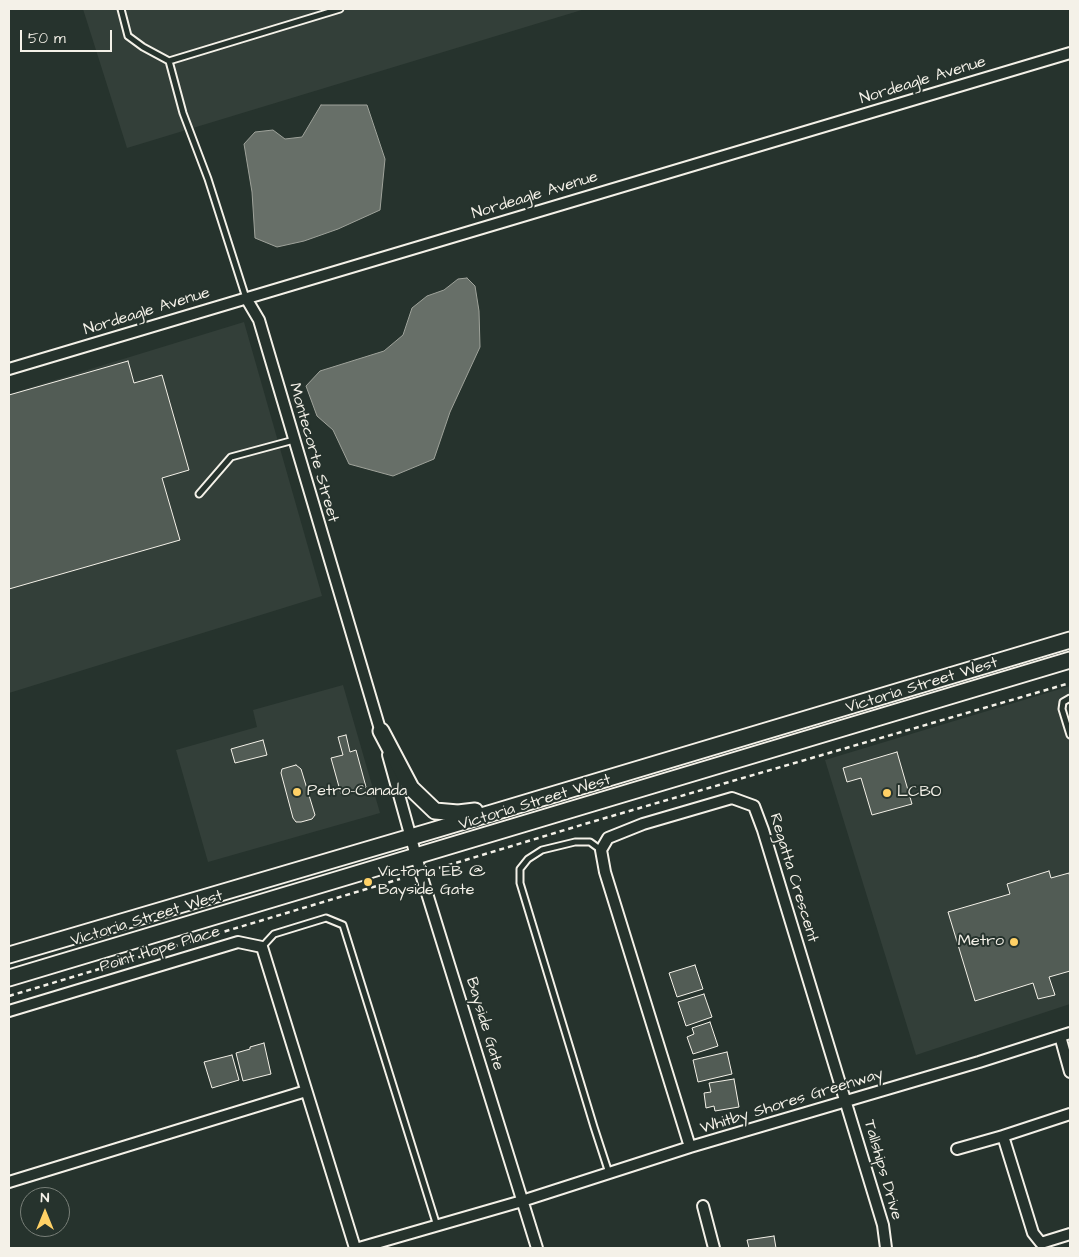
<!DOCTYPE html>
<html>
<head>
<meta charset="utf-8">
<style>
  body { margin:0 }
  #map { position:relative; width:1079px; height:1257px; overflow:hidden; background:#26332d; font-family:"Architects Daughter",sans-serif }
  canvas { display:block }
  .frame { position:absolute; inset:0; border:10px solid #f4f1e8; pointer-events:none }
  .north { position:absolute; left:20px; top:1187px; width:50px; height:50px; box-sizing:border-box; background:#26332d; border:1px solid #787f78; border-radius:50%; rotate:0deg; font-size:14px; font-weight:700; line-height:20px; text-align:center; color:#f4f1e8 }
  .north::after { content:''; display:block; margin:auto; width:18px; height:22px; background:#ffd166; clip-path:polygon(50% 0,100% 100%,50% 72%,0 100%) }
  .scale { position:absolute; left:20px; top:30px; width:92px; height:22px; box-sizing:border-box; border:2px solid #f4f1e8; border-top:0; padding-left:6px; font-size:15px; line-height:18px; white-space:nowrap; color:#f4f1e8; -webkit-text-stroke:4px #26332d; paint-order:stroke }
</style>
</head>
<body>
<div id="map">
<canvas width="1079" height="1257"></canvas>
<div class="frame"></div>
<div class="north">N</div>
<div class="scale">50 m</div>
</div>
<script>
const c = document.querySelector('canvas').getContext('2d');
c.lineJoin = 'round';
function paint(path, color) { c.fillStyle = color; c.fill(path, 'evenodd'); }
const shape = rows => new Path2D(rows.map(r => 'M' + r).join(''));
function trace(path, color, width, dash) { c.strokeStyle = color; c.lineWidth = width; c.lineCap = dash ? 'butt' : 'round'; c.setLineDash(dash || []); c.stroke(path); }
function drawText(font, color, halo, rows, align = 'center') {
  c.font = font + ' "Architects Daughter",sans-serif'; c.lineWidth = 4; c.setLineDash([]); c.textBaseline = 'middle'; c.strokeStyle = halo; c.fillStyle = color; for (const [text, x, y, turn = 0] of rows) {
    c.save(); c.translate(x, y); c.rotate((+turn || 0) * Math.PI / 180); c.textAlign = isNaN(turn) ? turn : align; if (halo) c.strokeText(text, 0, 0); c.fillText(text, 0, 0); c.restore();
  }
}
paint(shape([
  [83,9,585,9,127,148],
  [244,322,322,596,9,693,9,394],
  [343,685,380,813,208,862,176,750,257,727,253,710],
  [1070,686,1070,1004,916,1055,825,760]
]), '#333f39');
const water = shape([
  [321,105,367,105,385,159,380,210,338,229,304,241,277,247,255,238,252,192,244,144,255,132,273,130,285,139,302,137,321,105],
  [467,278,475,286,479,311,480,347,450,412,434,459,393,476,349,464,333,430,317,416,306,386,320,371,384,351,403,335,412,308,427,296,444,290,458,279,467,278]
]);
paint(water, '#676f68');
trace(water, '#9fa39b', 1);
const building = shape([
  [128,361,134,383,162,375,189,470,162,478,180,540,9,589,9,395,128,361],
  [346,735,350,752,356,750,366,787,341,794,331,758,343,755,338,737,346,735],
  [263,740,267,755,235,763,231,749,263,740],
  [897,752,912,804,872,815,861,778,847,782,843,768,897,752],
  [296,765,301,769,315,815,312,819,301,822,296,822,293,818,281,773,282,769,296,765],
  [1049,871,1051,878,1069,873,1070,878,1070,971,1049,977,1055,995,1038,999,1033,983,975,1001,948,912,1010,894,1007,884,1049,871],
  [695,965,703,989,677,997,669,973,695,965],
  [704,994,712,1017,686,1026,678,1002,704,994],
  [710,1022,718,1046,693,1054,687,1037,694,1034,692,1028,710,1022],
  [264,1043,271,1074,243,1081,236,1053,250,1049,250,1047,264,1043],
  [727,1052,732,1074,698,1082,693,1060,727,1052],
  [232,1055,239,1080,212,1088,204,1062,232,1055],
  [734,1079,739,1107,715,1111,714,1106,706,1108,704,1093,711,1092,709,1083,734,1079],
  [774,1236,776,1248,749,1248,747,1240,774,1236]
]);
paint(building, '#525c55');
trace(building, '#f4f1e8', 1);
const lane = shape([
  [121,9,128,36,143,47,169,61,340,9],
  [169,61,183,113,208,179,246,298],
  [199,494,231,457,294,440],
  [1070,698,1063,702,1062,709,1070,735],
  [601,850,590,842,575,842,542,850,528,859,520,869,520,883,594,1127,609,1173],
  [262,947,274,934,326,918,343,925,437,1226]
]);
const street = shape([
  [246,298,259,320,382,736],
  [9,369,1070,53],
  [388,755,421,874,537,1248],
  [9,1011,238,942,262,947,355,1248],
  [1060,1036,1070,1072],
  [1070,1114,1003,1136,1033,1233,1041,1243,1070,1234],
  [690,1147,605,872,601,850,608,838,643,824,732,798,754,806,763,830,883,1225,886,1248],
  [957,1149,1003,1136],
  [9,1182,306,1091],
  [703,1206,714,1248],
  [359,1248,522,1201,690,1147,979,1062,1070,1033]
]);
const secondary = shape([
  [381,731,411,788,435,811,458,813,475,811],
  [9,955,438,829,1070,640],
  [9,978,1070,660]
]);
trace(lane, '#f4f1e8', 9);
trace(street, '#f4f1e8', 14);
trace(secondary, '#f4f1e8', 19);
trace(shape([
  [439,868,588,823,1070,683],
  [9,996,400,879]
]), '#f4f1e8', 2.5, [5, 4]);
trace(lane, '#26332d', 5);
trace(street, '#26332d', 10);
trace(secondary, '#26332d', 15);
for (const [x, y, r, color] of [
  [297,792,5,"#ffd166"],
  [887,793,5,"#ffd166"],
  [368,882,5,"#ffd166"],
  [1014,942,5,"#ffd166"]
]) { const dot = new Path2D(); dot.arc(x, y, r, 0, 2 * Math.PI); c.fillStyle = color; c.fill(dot); trace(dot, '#26332d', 2); }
drawText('16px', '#f4f1e8', '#26332d', [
  ["Nordeagle Avenue",923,81,-17],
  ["Nordeagle Avenue",535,196,-17],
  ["Nordeagle Avenue",147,312,-17],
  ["Montecorte Street",313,453,74],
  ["Victoria Street West",922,686,-17],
  ["Victoria Street West",535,803,-17],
  ["Regatta Crescent",793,878,73],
  ["Victoria Street West",147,919,-17],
  ["Point Hope Place",160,950,-17],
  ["Bayside Gate",484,1024,73],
  ["Whitby Shores Greenway",792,1102,-17],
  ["Tallships Drive",882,1170,74]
]);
drawText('16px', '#f4f1e8', '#26332d', [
  ["Petro-Canada",307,792],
  ["LCBO",897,793],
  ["Victoria EB @",378,873],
  ["Bayside Gate",378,891],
  ["Metro",1004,942,"right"]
], 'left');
</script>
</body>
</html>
